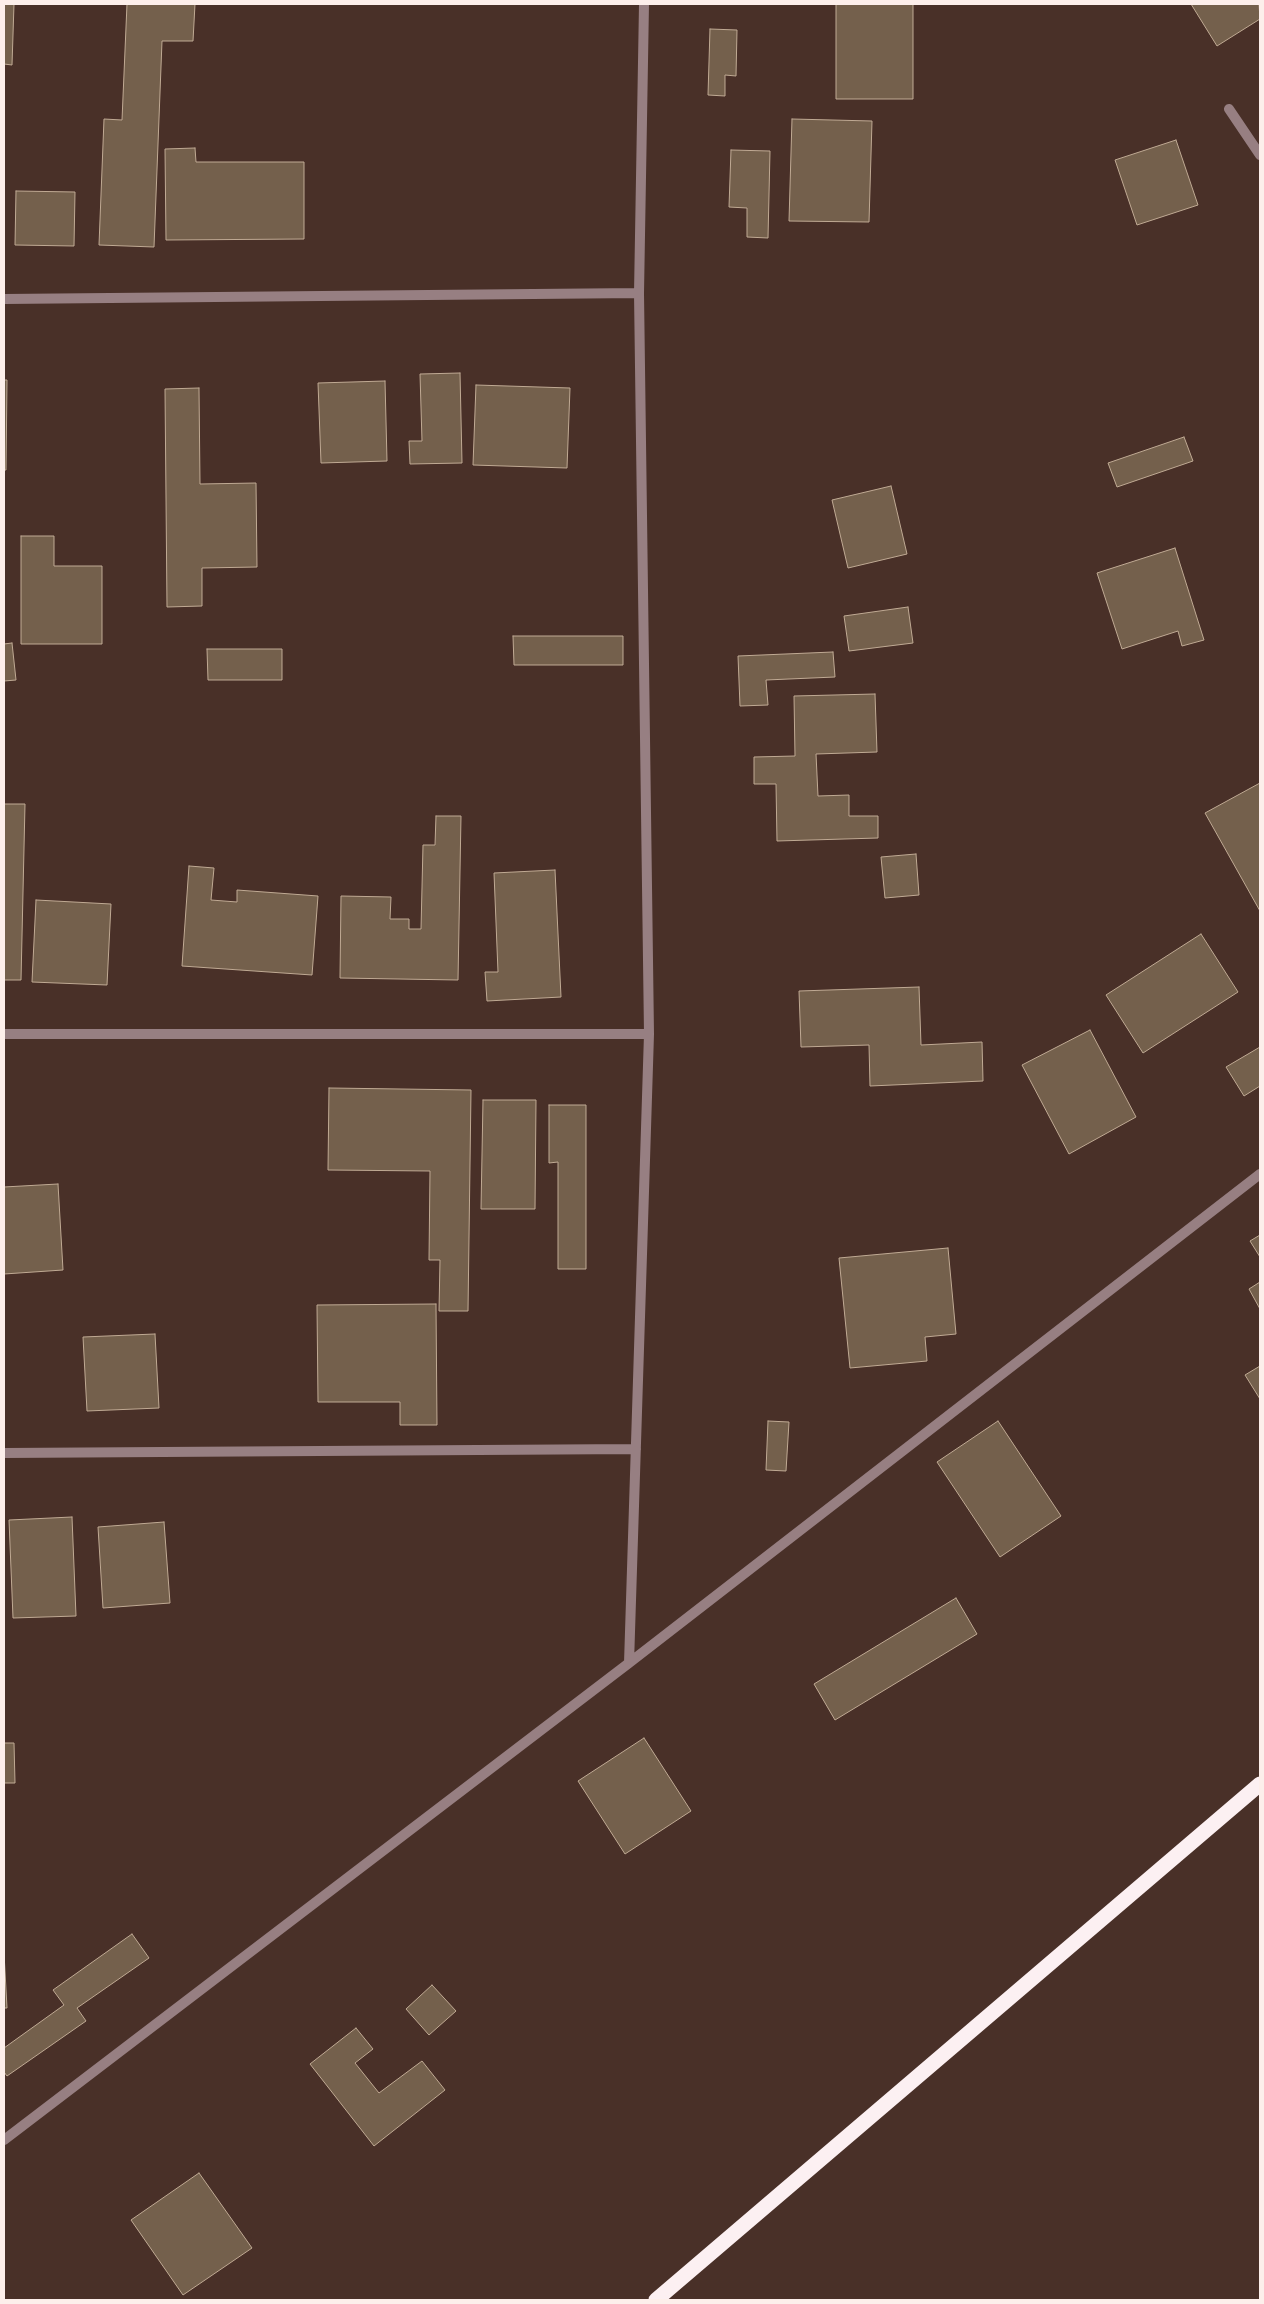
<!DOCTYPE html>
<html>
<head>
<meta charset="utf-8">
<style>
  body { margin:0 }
  #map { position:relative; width:1264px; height:2304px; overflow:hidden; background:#493028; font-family:Commissioner,sans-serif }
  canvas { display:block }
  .frame { position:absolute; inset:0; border:5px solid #fdefeb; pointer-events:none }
</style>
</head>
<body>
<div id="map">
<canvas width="1264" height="2304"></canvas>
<div class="frame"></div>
</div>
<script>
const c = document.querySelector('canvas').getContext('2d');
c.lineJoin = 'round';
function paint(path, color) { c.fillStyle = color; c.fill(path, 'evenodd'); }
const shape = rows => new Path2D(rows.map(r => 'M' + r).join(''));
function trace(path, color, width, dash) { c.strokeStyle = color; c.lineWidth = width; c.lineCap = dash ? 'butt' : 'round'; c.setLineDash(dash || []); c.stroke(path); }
const building = shape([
  [4,4,14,4,12,65,4,64,4,4],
  [127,4,195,4,193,41,162,41,154,247,99,245,104,119,122,120,127,4],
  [836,4,913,4,913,99,836,99,836,4],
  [1191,4,1259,4,1260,19,1217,46,1191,4],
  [710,29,737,30,736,76,725,75,725,96,708,95,710,29],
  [792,119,872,121,869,222,789,221,792,119],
  [1176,140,1198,205,1137,225,1115,160,1176,140],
  [195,148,196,162,304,162,304,239,166,240,165,149,195,148],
  [731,150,770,151,768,238,747,237,747,208,729,207,731,150],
  [16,191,75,192,74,246,15,245,16,191],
  [460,373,462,463,410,464,409,441,422,441,420,374,460,373],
  [4,380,7,380,6,470,4,470,4,380],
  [385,381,387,461,321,463,318,383,385,381],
  [476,385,570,388,567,468,473,465,476,385],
  [199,388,200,484,256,483,257,567,202,568,202,606,167,607,165,389,199,388],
  [1184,437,1193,461,1117,487,1108,463,1184,437],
  [891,486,907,554,848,568,832,500,891,486],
  [21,536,54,536,54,566,102,566,102,644,21,644,21,536],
  [1175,548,1204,640,1182,646,1178,631,1122,649,1097,573,1175,548],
  [908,607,913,643,849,651,844,616,908,607],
  [513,636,623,636,623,665,514,665,513,636],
  [12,643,16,680,4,681,4,644,12,643],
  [207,649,282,649,282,680,208,680,207,649],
  [833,652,835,677,766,680,768,705,740,706,738,656,833,652],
  [875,694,877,752,816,754,818,796,849,795,849,816,878,816,878,838,777,841,776,784,754,784,754,757,795,756,794,696,875,694],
  [1260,783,1260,911,1205,813,1260,783],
  [4,804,25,804,21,980,4,980,4,804],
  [436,816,461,816,458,980,340,978,341,896,391,897,390,919,409,919,409,929,421,929,423,845,435,845,436,816],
  [916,854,919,895,885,898,881,857,916,854],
  [189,866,214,868,211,900,237,902,237,890,318,896,312,975,182,966,189,866],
  [555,870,561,997,487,1001,485,972,498,972,494,873,555,870],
  [36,900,111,904,107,985,32,982,36,900],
  [1201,934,1238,992,1143,1053,1106,995,1201,934],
  [919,987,921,1045,982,1042,983,1081,870,1086,869,1045,801,1047,799,991,919,987],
  [1090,1030,1136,1117,1069,1154,1022,1065,1090,1030],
  [1260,1047,1260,1086,1244,1096,1226,1067,1260,1047],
  [329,1088,471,1090,468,1311,439,1311,440,1260,429,1260,430,1171,328,1170,329,1088],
  [483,1100,536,1100,535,1209,481,1209,483,1100],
  [549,1105,586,1105,586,1269,558,1269,558,1162,549,1163,549,1105],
  [58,1184,63,1270,4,1274,4,1187,58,1184],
  [1260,1235,1260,1257,1250,1241,1260,1235],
  [948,1248,956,1334,925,1337,927,1361,850,1368,839,1258,948,1248],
  [1260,1282,1260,1309,1249,1289,1260,1282],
  [436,1304,437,1425,400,1425,400,1402,318,1402,317,1305,436,1304],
  [155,1334,159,1408,87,1411,83,1337,155,1334],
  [1260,1366,1260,1399,1245,1375,1260,1366],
  [768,1421,789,1422,786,1471,766,1470,768,1421],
  [998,1421,1061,1516,1000,1557,937,1462,998,1421],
  [72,1517,76,1616,13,1618,9,1520,72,1517],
  [164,1522,170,1603,103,1608,98,1527,164,1522],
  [956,1598,977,1634,835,1720,814,1684,956,1598],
  [644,1738,691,1811,625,1854,578,1781,644,1738],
  [4,1743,14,1743,15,1783,4,1783,4,1743],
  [132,1934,149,1958,77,2008,86,2021,7,2076,4,2072,4,2048,64,2005,53,1990,132,1934],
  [4,1953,7,2008,4,2008,4,1953],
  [432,1985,456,2011,429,2035,406,2009,432,1985],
  [356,2028,373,2049,355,2063,379,2093,422,2061,445,2090,374,2146,310,2064,356,2028],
  [199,2173,252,2248,183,2295,131,2220,199,2173]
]);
paint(building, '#74604c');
trace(building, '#c0aa94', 1);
trace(shape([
  [1229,109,1260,155],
  [4,299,639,293],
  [4,1034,649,1034],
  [4,1453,636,1449],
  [629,1663,649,1034,639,293,644,4],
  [4,2140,629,1663,1260,1174]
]), '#977f82', 10);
trace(shape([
  [656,2300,1260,1784]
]), '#fcf0f2', 15);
</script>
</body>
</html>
